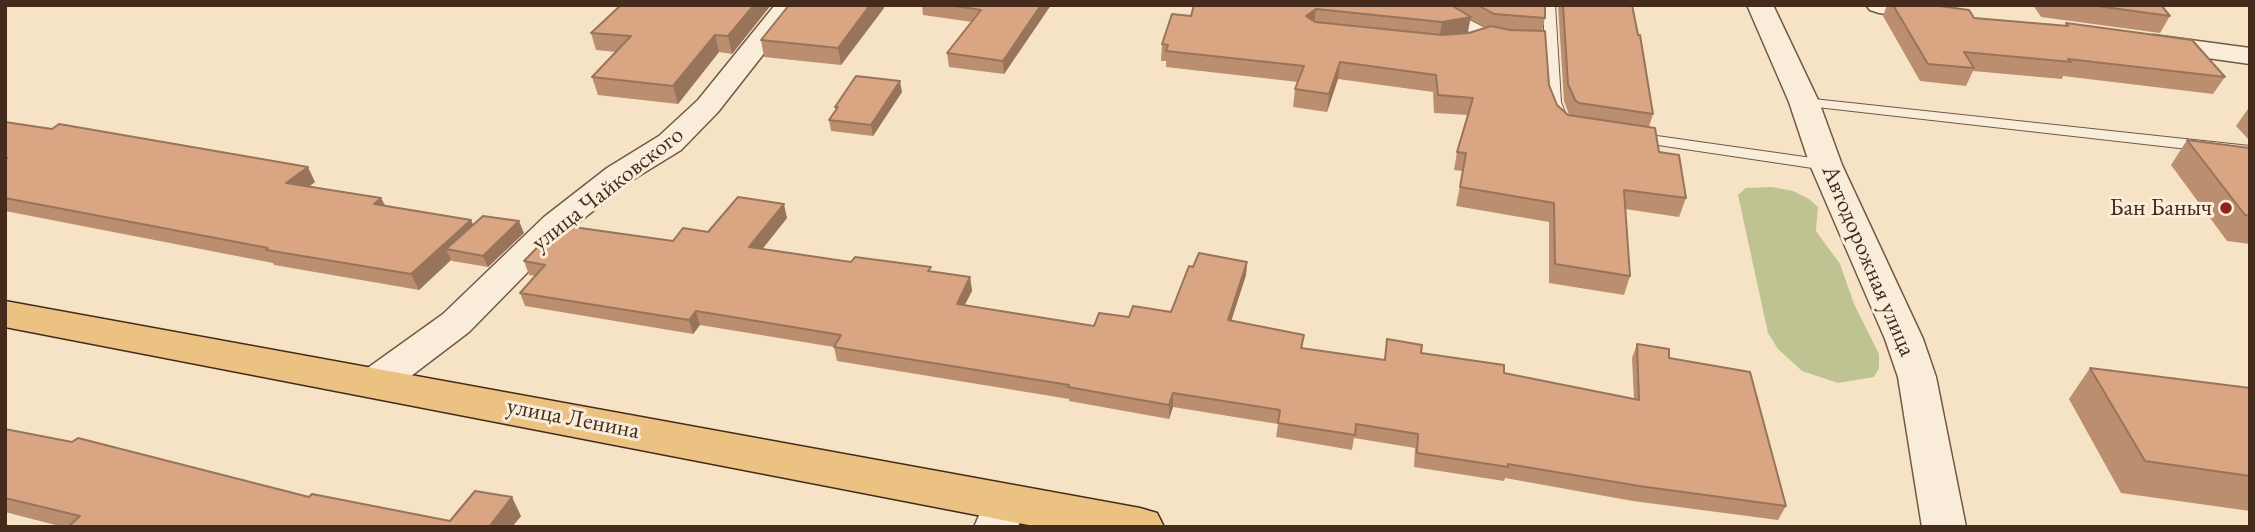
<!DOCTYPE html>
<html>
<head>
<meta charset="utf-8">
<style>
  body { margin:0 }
  #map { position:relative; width:2255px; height:532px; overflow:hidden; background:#f6e3c5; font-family:"EB Garamond",serif }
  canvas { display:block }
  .frame { position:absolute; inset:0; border:7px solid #452b1c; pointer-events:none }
</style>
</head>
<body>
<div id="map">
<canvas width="2255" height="532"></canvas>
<div class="frame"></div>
</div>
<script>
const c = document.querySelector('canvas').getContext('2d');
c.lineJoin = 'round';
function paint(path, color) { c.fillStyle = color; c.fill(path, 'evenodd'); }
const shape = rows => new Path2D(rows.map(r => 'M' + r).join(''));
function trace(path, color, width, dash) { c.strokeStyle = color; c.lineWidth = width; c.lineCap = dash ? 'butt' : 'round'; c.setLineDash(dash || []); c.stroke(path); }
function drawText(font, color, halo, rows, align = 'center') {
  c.font = font + ' "EB Garamond",serif'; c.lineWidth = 6; c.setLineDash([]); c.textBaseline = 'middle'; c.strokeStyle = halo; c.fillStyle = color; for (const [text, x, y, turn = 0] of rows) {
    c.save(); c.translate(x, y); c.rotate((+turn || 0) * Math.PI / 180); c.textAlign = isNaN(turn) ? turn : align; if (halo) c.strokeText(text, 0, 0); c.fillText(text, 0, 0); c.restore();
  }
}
paint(shape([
  [1772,187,1793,191,1809,199,1818,207,1816,231,1840,264,1854,304,1879,354,1879,368,1874,377,1838,383,1802,371,1778,349,1768,333,1738,195,1746,188]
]), '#bfc392');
const service = shape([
  [1424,5,1440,5,1505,38,1498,42,1481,39,1424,5],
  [1543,5,1555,5,1561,102,1567,118,1560,122,1553,118,1547,102,1543,5],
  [1804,98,2250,146,2250,156,1799,105,1797,102,1804,98],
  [1636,133,1826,160,1834,165,1826,170,1631,141,1628,138,1636,133]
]);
const minor = shape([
  [775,5,802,5,718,112,681,150,629,182,568,231,469,332,390,392,376,396,362,392,356,382,362,372,443,314,544,217,607,168,659,136,698,100,775,5],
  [1747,5,1773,5,1819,102,1842,165,1923,339,1936,377,1966,527,1922,527,1898,377,1885,339,1810,165,1789,102,1747,5],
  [1866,5,1935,5,1944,7,1948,13,1944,19,1935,21,1879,13,1870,10,1866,5],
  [2153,35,2250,48,2250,64,2143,49,2139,43,2143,37,2153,35],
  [1005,485,1020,490,1027,502,1018,527,974,527,990,490,1005,485]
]);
const primary = shape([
  [5,301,1140,508,1157,513,1164,527,1039,527,5,327,5,301]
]);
trace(service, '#715946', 2);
trace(minor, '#715946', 3);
trace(primary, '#452b1c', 3);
paint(service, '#f9edd9');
paint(minor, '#f9edd9');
paint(primary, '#ebc282');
paint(shape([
  [621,5,771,5,732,54,719,52,678,104,598,95,592,77,616,52,596,50,591,33],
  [922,5,1051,5,1004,74,949,67,947,53,972,22,923,15],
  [1194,5,1545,5,1545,18,1542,31,1549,85,1557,105,1569,115,1564,101,1558,5,1632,5,1653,114,1649,127,1659,152,1686,198,1679,217,1625,209,1630,276,1624,295,1549,283,1549,222,1456,206,1463,171,1454,170,1457,152,1468,115,1434,113,1433,92,1338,79,1327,112,1293,107,1295,89,1298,82,1166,67,1166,61,1161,61,1162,44,1191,16],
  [1470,19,1486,28,1468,33],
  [1887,5,1933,5,1974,18,2065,26,2066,23,2225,77,2213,94,2063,76,2062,79,1973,71,1966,86,1920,81,1883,16],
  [2033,5,2161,5,2170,16,2160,33,2041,17],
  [884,8,841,65,764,57,761,40],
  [902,92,873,136,831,131,829,120,836,111,835,107],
  [2250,106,2250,141,2236,126],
  [5,122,315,182,309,186,381,198,385,205,473,225,524,233,488,267,452,261,451,260,419,290,274,265,273,263,5,211],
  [2187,140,2250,148,2250,244,2227,241,2171,165],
  [787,218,762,249,851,262,970,277,972,291,964,306,1094,326,1129,317,1171,312,1193,267,1247,262,1246,275,1231,321,1304,335,1302,348,1384,360,1387,339,1421,353,1504,373,1634,399,1632,358,1637,344,1669,358,1786,506,1778,520,1633,501,1505,478,1504,481,1414,467,1415,448,1354,438,1352,450,1276,437,1278,424,1173,407,1169,419,1069,401,1069,399,837,361,834,347,700,325,693,334,525,306,520,293,535,276,529,275,524,261,673,241,708,232],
  [2090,368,2250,388,2250,511,2121,493,2069,399],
  [5,429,309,497,450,521,521,516,512,527,63,527,5,512]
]), '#bb8e70');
paint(shape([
  [754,5,771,5,732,54,728,36],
  [870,5,883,5,884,8,841,65,838,48],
  [1041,5,1051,5,1004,74,1003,61],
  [1316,9,1314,25,1306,16],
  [1471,17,1467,34,1439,38,1442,22],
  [715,35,719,52,678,104,673,86],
  [1340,62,1338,79,1327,112,1329,94],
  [900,81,902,92,873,136,871,125],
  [308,167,315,182,294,198,286,183],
  [381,198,388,213,374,204],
  [784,204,787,218,753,261,749,247],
  [471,220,478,235,446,249,451,260,419,290,411,274],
  [519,221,524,233,488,267,483,256],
  [1247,262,1246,275,1227,334,1228,320],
  [970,277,972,291,958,318,957,304],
  [696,311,700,325,693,334,689,320],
  [1173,393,1173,407,1169,419,1169,405],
  [512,497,521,516,512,527,489,527]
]), '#98745b');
const building = shape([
  [621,5,754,5,728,36,715,35,673,86,592,77,631,36,591,33,621,5],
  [789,5,870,5,838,48,761,40,789,5],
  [949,5,1041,5,1003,61,947,53,981,10,949,5],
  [1194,5,1451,5,1471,17,1442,22,1316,9,1306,16,1315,22,1442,35,1469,33,1491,26,1510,30,1545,31,1549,85,1557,105,1568,115,1655,128,1659,152,1679,155,1686,198,1624,190,1630,276,1555,264,1554,203,1460,187,1466,153,1457,152,1473,98,1438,95,1436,75,1340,62,1329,94,1295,89,1304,66,1166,51,1168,45,1162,44,1172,14,1191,16,1194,5],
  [1478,5,1545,5,1545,18,1494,14,1478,5],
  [1563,5,1632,5,1638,35,1640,35,1653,114,1579,103,1575,100,1568,84,1563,5],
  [1893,5,1933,5,1969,10,1974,18,2068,26,2066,23,2192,40,2225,77,2068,59,2071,62,1964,52,1974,68,1928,64,1893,5],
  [2090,5,2161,5,2170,16,2090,5],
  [856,76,900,81,871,125,829,120,838,107,835,107,856,76],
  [5,122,52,129,59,124,308,167,286,183,381,198,374,204,471,220,411,274,266,250,268,248,5,198,5,159,7,158,5,157,5,122],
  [2187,140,2250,148,2250,216,2245,215,2187,140],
  [738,197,784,204,749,247,851,262,855,257,931,267,928,271,970,277,957,304,1094,326,1099,313,1129,317,1133,306,1171,312,1189,266,1193,267,1199,253,1247,262,1228,320,1304,335,1301,348,1385,360,1387,339,1422,345,1421,353,1504,365,1504,373,1639,400,1637,344,1669,349,1669,358,1750,372,1786,506,1639,486,1508,464,1508,467,1417,453,1418,434,1356,424,1355,435,1278,423,1280,410,1173,393,1169,405,1068,387,1069,385,834,347,841,335,696,311,689,320,520,293,545,265,524,261,559,225,673,241,683,228,708,232,738,197],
  [483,216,519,221,483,256,446,249,483,216],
  [2090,368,2250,388,2250,476,2145,461,2090,368],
  [5,429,72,442,78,438,309,497,312,494,450,521,475,491,512,497,489,527,68,527,80,516,5,498,5,429]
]);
paint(building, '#d9a582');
trace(building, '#98745b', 2);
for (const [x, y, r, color] of [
  [2226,208,7,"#8f2418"]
]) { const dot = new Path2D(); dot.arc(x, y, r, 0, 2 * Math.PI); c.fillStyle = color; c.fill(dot); trace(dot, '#f9edd9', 2.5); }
drawText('24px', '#452b1c', '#f9edd9', [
  ["улица Чайковского",608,189,-38],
  ["Автодорожная улица",1868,261,67],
  ["улица Ленина",573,419,11]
]);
drawText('24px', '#452b1c', '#f9edd9', [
  ["Бан Баныч",2212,208]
], 'right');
</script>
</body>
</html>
